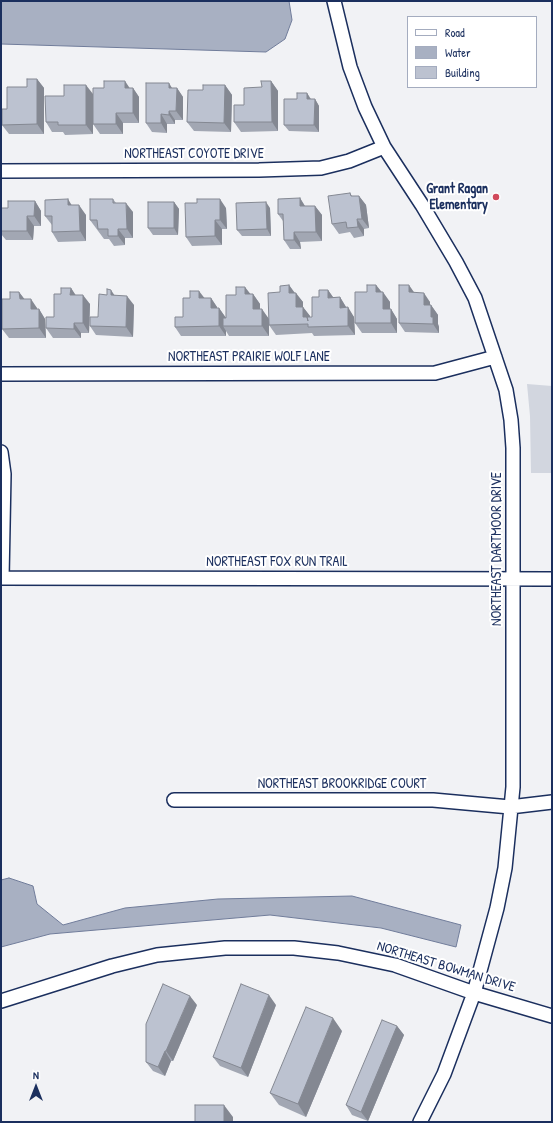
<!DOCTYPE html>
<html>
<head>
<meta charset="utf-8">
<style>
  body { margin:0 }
  #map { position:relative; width:553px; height:1123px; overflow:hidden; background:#f1f2f5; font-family:"Patrick Hand",sans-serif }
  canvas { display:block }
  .frame { position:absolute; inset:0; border:2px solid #1b2f5e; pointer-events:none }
  .legend { position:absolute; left:407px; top:16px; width:130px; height:72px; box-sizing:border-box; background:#fff; border:1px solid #a4acbf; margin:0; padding:5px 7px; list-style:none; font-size:12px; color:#1b2f5e }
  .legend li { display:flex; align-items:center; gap:8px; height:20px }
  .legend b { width:20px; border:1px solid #a4acbf }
  .north { position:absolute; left:16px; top:1067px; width:40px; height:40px; -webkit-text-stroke:3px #fff; paint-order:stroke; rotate:0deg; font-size:11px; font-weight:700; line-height:16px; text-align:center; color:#1b2f5e }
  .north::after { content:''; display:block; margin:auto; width:14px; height:18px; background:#1b2f5e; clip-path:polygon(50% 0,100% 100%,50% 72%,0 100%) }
</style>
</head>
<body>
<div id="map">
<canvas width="553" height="1123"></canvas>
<div class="frame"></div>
<ul class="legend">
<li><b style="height:5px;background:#fff"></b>Road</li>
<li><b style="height:11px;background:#a8b0c2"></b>Water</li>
<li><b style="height:11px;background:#bcc2d0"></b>Building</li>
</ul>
<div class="north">N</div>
</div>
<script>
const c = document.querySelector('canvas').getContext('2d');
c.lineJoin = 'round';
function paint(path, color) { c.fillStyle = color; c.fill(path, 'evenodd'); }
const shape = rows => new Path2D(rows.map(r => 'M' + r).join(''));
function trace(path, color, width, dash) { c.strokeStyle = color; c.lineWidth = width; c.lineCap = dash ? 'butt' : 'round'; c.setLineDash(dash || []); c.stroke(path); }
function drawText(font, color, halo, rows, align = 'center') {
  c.font = font + ' "Patrick Hand",sans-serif'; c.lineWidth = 4; c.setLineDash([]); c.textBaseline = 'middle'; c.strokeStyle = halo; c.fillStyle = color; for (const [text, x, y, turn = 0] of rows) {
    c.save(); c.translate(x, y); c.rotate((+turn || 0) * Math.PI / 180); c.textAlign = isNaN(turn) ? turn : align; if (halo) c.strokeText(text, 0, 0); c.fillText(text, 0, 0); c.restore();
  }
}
paint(shape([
  [527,384,552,386,552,473,531,473,530,416]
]), '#d2d6df');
const water = shape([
  [1,1,289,1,292,20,285,39,266,52,1,44,1,1],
  [9,878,33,886,37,904,63,925,125,908,218,899,352,896,461,925,456,947,381,928,270,915,50,934,1,947,1,880,9,878]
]);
paint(water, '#a8b0c2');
trace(water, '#707c9a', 1);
const street = shape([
  [334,1,350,67,365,107,384,147,422,205,456,262,475,298,506,390,511,420,513,448,513,787,505,868,497,908,474,993,444,1074,420,1122],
  [1,171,259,170,321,168,349,161,384,147],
  [1,374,435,373,495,357],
  [1,452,4,474,2,578],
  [1,578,552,579],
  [174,800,433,800,510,807,552,802],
  [1,1001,112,966,157,955,225,948,294,948,338,953,395,965,474,993,552,1016]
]);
trace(street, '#1b2f5e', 16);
trace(street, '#fff', 13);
paint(shape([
  [37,79,44,88,44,134,9,134,2,125,7,109,27,87],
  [271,81,278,91,278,131,241,132,234,122,244,105,262,87],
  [225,85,232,95,231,132,194,131,187,122],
  [130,88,133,88,139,97,139,123,123,123,123,134,100,134,93,124],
  [172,88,177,88,183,97,183,120,175,120,175,124,167,124,167,133,152,132,146,123],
  [307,93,311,99,315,99,319,106,319,132,289,131,284,125,297,99],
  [93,94,93,134,65,135,63,132,52,132,46,122,64,96],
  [350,193,352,196,359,196,366,205,369,228,364,229,364,236,354,238,350,232,339,234,332,224],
  [300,198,305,206,315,206,322,215,322,241,300,242,301,249,290,249,284,240,283,221,278,214],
  [113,199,116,203,133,212,133,238,125,238,125,245,114,246,109,239,104,239,90,220],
  [35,201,41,211,41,226,34,226,33,240,6,240,1,234,1,208,8,208],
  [174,202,179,209,178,235,153,235,148,228],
  [72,205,86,215,86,241,58,242,52,232,52,225,45,216],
  [226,208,227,229,222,229,222,245,192,246,186,237],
  [270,208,271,236,242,236,237,230],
  [289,285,295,293,303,302,303,307,310,316,310,317,312,317,319,297,328,290,333,297,340,297,346,307,354,317,355,335,314,336,312,333,276,335,269,325,280,292],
  [376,285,390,302,390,309,391,309,397,319,397,333,362,333,355,323,367,292],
  [71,288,75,295,90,304,89,333,81,333,81,338,53,338,46,328,54,317,61,294],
  [19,292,24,299,37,308,37,309,39,309,45,319,46,338,9,338,2,329,10,299],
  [414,292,430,302,430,305,431,305,438,315,438,324,439,327,439,333,405,332,399,323],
  [251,294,253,294,260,304,260,309,269,319,269,336,229,336,226,331,226,336,181,336,175,327,183,317,204,298,211,298,217,307,217,308,219,308,226,318],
  [115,295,134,305,133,337,96,335,90,326,98,317],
  [197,1005,173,1061,171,1061,165,1076,153,1071,146,1062],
  [276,1005,248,1077,220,1066,213,1057],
  [397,1026,404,1035,368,1121,352,1115,346,1105],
  [342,1031,306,1117,279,1105,270,1093]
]), '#a2a7b3');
paint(shape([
  [37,79,44,88,44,134,37,124],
  [125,81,131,90,125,88],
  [271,81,278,91,278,131,272,122],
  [169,83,175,93,169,88],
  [86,85,93,94,93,134,86,125],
  [225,85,232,95,231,132,224,123],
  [133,88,139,97,139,123,133,113],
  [177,88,183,97,183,120,176,111],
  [307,93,311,100,307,99],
  [315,99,319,106,319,132,314,125],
  [169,111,175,120,175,124,169,115],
  [116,113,123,123,123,134,116,124],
  [161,114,167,124,167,133,161,123],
  [359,196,366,205,369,228,362,219],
  [300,198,306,208,300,206],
  [68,199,74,209,68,205],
  [220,199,226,208,227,229,220,220],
  [35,201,41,211,41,226,34,216],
  [174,202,179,209,178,235,174,228],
  [266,202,270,208,271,236,267,229],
  [126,203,133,212,133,238,127,229],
  [79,205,86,215,86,241,80,231],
  [315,206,322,215,322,241,316,232],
  [27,216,34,226,33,240,27,231],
  [357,219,364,229,364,236,358,227],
  [215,220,222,229,222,245,215,236],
  [118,229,125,238,125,245,118,236],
  [294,232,300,242,301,249,294,240],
  [289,285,296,295,289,293],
  [376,285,383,294,383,292,390,302,390,319,383,309,376,292],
  [409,285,416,295,409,292],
  [245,287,252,296,245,294],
  [71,288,77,297,70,295],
  [111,290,117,299,111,295],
  [328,290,335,300,328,298],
  [199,291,206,300,199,298],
  [19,292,26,301,20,299],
  [296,293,303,302,303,317,296,307],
  [424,293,430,302,430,315,424,305],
  [253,294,260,304,260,319,253,309],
  [83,295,90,304,89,333,83,323],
  [127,296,134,305,133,337,126,327],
  [340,297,346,307,347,317,340,308],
  [211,298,217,307,217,318,211,308],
  [31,299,37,308,37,319,31,309],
  [431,305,438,315,438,324,439,327,439,333,433,324,431,317],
  [303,307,310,316,310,327,303,317],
  [348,307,354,317,355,335,348,326],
  [219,308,226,318,223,326,226,331,226,336,219,326],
  [39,309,45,319,46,338,39,328],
  [262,309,269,319,269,336,262,326],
  [391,309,397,319,397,333,391,323],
  [74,323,81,333,81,338,74,329],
  [269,995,276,1005,248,1077,241,1068],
  [190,996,197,1005,173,1061,166,1051],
  [333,1018,342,1031,306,1117,298,1104],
  [397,1026,404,1035,368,1121,361,1112],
  [165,1051,171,1061,165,1076,158,1067],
  [224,1105,233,1117,233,1122,224,1122]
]), '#848892');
const building = shape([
  [27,79,37,79,37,124,2,125,2,109,7,109,7,87,27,87,27,79],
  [104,81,125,81,125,88,133,88,133,113,116,113,116,124,93,124,93,88,104,88,104,81],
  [261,81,271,81,272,122,234,122,234,105,244,105,244,88,262,87,261,81],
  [146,83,169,83,169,88,177,88,176,111,169,111,169,115,161,114,161,123,146,123,146,83],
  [64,85,86,85,86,125,58,125,58,122,46,122,45,96,64,96,64,85],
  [203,85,225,85,224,123,187,122,188,90,203,90,203,85],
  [297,93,307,93,307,99,315,99,314,125,284,125,284,99,297,99,297,93],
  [350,193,351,196,359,196,362,219,357,219,358,227,347,228,346,222,332,224,328,196,350,193],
  [300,198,300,206,315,206,316,232,294,232,294,240,284,240,283,214,278,214,278,199,300,198],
  [68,199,68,205,79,205,80,231,52,232,52,216,45,216,45,200,68,199],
  [90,199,113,199,113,203,126,203,127,229,118,229,118,236,108,236,108,229,98,229,97,220,90,220,90,199],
  [197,199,220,199,220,220,215,220,215,236,186,237,185,203,197,203,197,199],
  [8,201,35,201,34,216,27,216,27,231,1,231,1,208,8,208,8,201],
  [148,202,174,202,174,228,148,228,148,202],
  [266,202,267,229,237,230,236,203,266,202],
  [289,285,289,293,296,293,296,307,303,307,303,317,307,317,308,321,307,317,312,317,312,297,319,297,319,290,328,290,328,298,340,297,340,308,348,307,348,326,308,327,308,324,269,325,268,293,280,292,280,286,289,285],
  [367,285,376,285,376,292,383,292,383,309,391,309,391,323,355,323,355,292,367,292,367,285],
  [399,285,409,285,409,292,424,293,424,305,431,305,431,317,433,317,433,324,399,323,399,285],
  [236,287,245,287,245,294,253,294,253,309,262,309,262,326,223,326,223,318,226,318,226,295,236,295,236,287],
  [61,288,71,288,70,295,83,295,83,323,74,323,74,329,46,328,46,317,54,317,54,294,61,294,61,288],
  [107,289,111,290,111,295,127,296,126,327,90,326,90,317,98,317,99,294,107,295,107,289],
  [190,291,199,291,199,298,211,298,211,308,219,308,219,326,175,327,175,317,183,317,183,298,190,298,190,291],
  [10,292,19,292,20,299,31,299,31,309,39,309,39,328,2,329,2,299,10,299,10,292],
  [163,984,190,996,166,1051,165,1051,158,1067,146,1062,146,1024,163,984],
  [241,984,269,995,241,1068,213,1057,241,984],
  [306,1007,333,1018,298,1104,270,1093,306,1007],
  [382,1020,397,1026,361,1112,346,1105,382,1020],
  [195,1105,224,1105,224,1122,195,1122,195,1105]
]);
paint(building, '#bcc2d0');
trace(building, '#848892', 1);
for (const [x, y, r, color] of [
  [496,197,4,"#d1495b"]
]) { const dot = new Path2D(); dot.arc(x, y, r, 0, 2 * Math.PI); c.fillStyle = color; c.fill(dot); trace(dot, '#fff', 1.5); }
drawText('14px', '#1b2f5e', '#fff', [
  ["NORTHEAST COYOTE DRIVE",194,154],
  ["NORTHEAST PRAIRIE WOLF LANE",249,357],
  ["NORTHEAST DARTMOOR DRIVE",497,549,-90],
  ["NORTHEAST FOX RUN TRAIL",277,562],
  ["NORTHEAST BROOKRIDGE COURT",342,784],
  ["NORTHEAST BOWMAN DRIVE",446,967,17]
]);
drawText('bold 14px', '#1b2f5e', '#fff', [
  ["Grant Ragan",488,189],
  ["Elementary",488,205]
], 'right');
</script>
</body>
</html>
